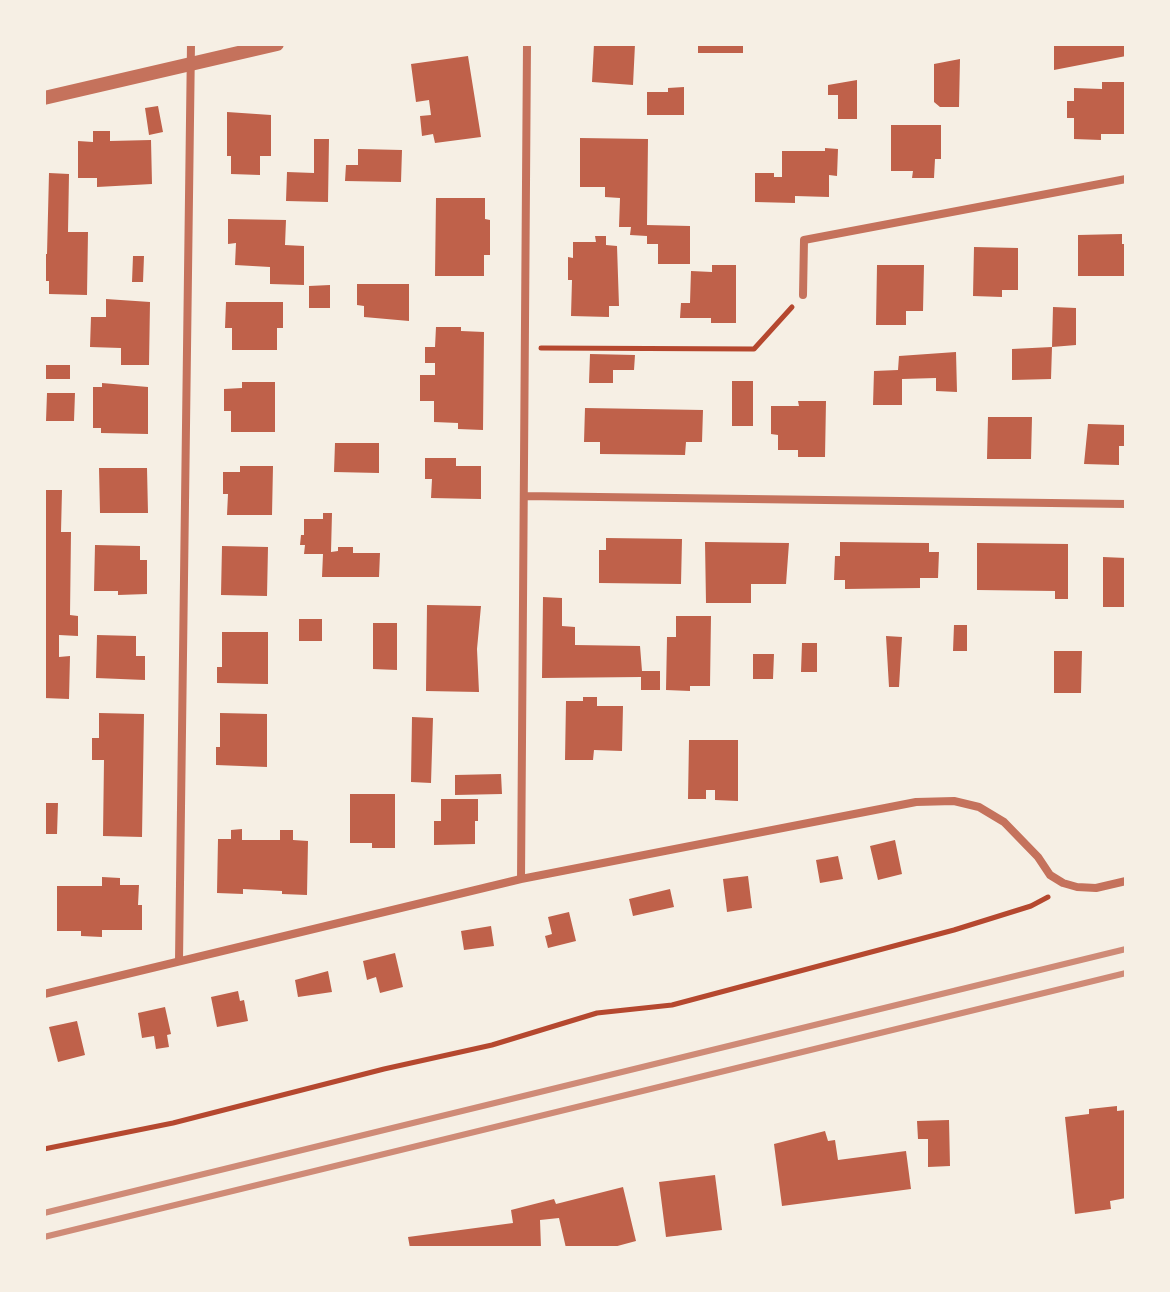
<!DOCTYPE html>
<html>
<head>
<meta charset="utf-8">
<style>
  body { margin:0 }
  #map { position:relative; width:1170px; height:1292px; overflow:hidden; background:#f6efe4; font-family:"Alegreya Sans",sans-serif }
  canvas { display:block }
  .frame { position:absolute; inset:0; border:46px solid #f6efe4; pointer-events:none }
</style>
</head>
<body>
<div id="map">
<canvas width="1170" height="1292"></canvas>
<div class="frame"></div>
</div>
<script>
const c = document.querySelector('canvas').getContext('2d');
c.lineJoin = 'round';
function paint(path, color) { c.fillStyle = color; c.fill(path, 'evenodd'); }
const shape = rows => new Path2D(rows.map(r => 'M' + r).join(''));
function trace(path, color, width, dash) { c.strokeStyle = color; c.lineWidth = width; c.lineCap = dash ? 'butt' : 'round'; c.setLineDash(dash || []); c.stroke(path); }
paint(shape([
  [594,44,635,44,633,85,592,82],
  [698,44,743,44,743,53,698,53],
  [1054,44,1126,44,1126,56,1054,70],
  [468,56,481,137,435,143,433,134,422,136,420,116,431,115,429,100,416,102,411,64],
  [960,59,959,107,940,107,934,102,934,64],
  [857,80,857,119,838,119,838,95,828,95,828,85],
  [1102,82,1126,82,1126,134,1101,134,1101,140,1074,139,1074,118,1067,118,1067,101,1074,101,1074,88,1102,89],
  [684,87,684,115,647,115,647,92,668,92,668,88],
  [158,106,163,132,149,135,145,108],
  [227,112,271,115,271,156,260,156,260,175,231,174,231,156,227,156],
  [891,125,941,125,941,159,935,159,934,178,912,178,913,171,891,171],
  [93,131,110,131,110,141,151,140,152,184,97,187,97,178,78,178,78,141,93,142],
  [580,138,648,139,647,225,690,226,690,264,658,264,658,244,647,244,647,236,630,235,631,227,619,227,620,198,605,197,605,187,580,187],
  [314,139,329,139,328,202,286,201,287,172,314,173],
  [825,148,838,149,837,176,829,175,829,197,795,196,795,203,755,202,755,173,774,173,774,177,782,177,782,151,825,151],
  [358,149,402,150,401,182,345,181,346,165,358,165],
  [49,173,69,174,68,232,88,232,87,295,49,294,49,281,44,281,44,254,47,254],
  [436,198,485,198,485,219,490,220,490,255,484,255,484,276,435,276],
  [228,219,286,220,285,245,304,246,304,285,270,284,270,267,235,265,236,243,228,244],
  [1122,234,1122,244,1126,244,1126,276,1078,276,1078,235],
  [595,236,606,236,606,245,617,246,619,306,609,306,609,317,571,316,572,280,568,280,568,257,573,258,573,242,596,242],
  [974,247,1018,248,1018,290,1002,290,1002,297,973,296],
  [133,256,144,256,143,282,132,282],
  [712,265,736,265,736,323,711,323,711,318,680,318,681,303,690,303,691,271,712,272],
  [877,265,924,265,923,311,906,311,906,325,876,325],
  [357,284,409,284,409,321,364,317,364,306,357,305],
  [330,285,330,308,309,308,309,286],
  [106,299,150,302,149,365,121,365,121,348,90,347,91,317,106,317],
  [226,302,283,302,283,328,277,328,277,350,232,350,232,328,225,328],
  [1053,307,1076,308,1076,345,1052,347],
  [436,327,461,327,461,331,484,332,483,430,458,429,458,423,434,422,434,401,420,401,420,375,435,375,435,363,425,363,425,347,435,347],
  [1052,347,1051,379,1012,380,1012,349],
  [956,352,957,392,936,391,936,378,902,379,902,405,873,405,874,371,898,370,899,356],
  [590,354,635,355,634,370,613,370,613,383,589,383],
  [46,365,70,365,70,379,46,379],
  [732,381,753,381,753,426,732,426],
  [242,382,275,382,275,432,231,432,231,411,224,411,224,389,242,388],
  [102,383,148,387,148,434,101,433,101,428,93,428,93,387,102,387],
  [47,393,75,393,74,421,46,421],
  [798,401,826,401,825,457,798,457,798,450,778,450,778,435,771,434,771,406,799,406],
  [585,408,703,410,702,442,686,442,685,455,600,454,600,442,584,442],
  [988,417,1032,417,1031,459,987,459],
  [1088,424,1126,425,1126,446,1119,446,1119,465,1084,464],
  [335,443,379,443,379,473,334,472],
  [425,458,456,458,456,466,481,466,481,499,431,498,432,479,425,479],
  [240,466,273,466,272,515,227,515,228,494,223,494,223,472,240,472],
  [99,468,147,468,148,513,100,513],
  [45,490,62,490,61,532,71,532,70,615,78,616,78,636,59,635,59,657,70,656,69,699,44,698],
  [323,513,332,513,331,552,338,551,338,547,353,547,353,553,380,553,379,577,322,577,323,554,304,554,305,545,300,545,301,535,304,535,304,519,323,519],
  [606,538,682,539,681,584,599,583,599,550,606,550],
  [705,542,789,543,786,584,751,584,751,603,706,603],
  [840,542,929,543,929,552,939,552,938,578,920,578,920,588,845,589,845,580,834,580,835,556,840,556],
  [977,543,1068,544,1068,599,1055,599,1055,591,977,590],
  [95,545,140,546,140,560,147,560,147,594,118,595,118,591,94,591],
  [222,546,268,547,267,596,221,595],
  [1103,557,1126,558,1126,607,1103,607],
  [543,597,562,598,562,626,575,627,575,645,640,646,642,671,660,671,660,690,641,690,641,677,542,678],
  [427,605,481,606,477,649,479,692,426,691],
  [676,616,711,616,710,686,690,686,690,691,666,690,667,637,676,637],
  [299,619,322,619,322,641,299,641],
  [373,623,397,623,397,670,373,669],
  [954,625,967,625,967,651,953,651],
  [222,632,268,632,268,684,217,683,217,667,222,667],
  [97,635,136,636,136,656,145,656,145,680,96,678],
  [886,636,902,637,899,687,889,687],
  [802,643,817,643,817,672,801,672],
  [1054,651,1082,651,1081,693,1054,693],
  [753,654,774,654,773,679,753,679],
  [583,697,597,697,597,706,623,706,622,751,594,750,593,760,565,760,566,701,583,701],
  [99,713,144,714,142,837,103,836,104,760,92,760,92,738,99,738],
  [220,713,267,714,267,767,216,765,216,747,220,747],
  [412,717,433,718,431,783,411,782],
  [689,740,738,740,738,801,715,800,715,790,706,790,706,799,688,799],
  [501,774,502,794,455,795,455,775],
  [350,794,395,794,395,848,372,848,372,843,350,843],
  [441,799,478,799,478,821,475,821,475,844,434,845,434,821,441,821],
  [44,803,58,803,57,834,44,834],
  [242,829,242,840,280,840,280,830,293,830,293,840,308,841,307,895,282,894,282,891,243,889,243,894,217,893,218,839,231,839,231,830],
  [895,840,902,874,878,880,870,846],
  [838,856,843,879,820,883,816,860],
  [748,876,752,908,727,912,723,879],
  [102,877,120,878,120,885,139,885,138,905,142,905,142,930,102,930,102,937,81,936,81,931,57,931,57,886,102,886],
  [670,889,674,907,633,916,629,899],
  [569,912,576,941,548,948,545,936,552,934,548,917],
  [491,926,494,946,464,950,461,931],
  [395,953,403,987,380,993,376,977,367,980,363,961],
  [328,971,332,992,298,997,295,980],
  [238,991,240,1001,244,1000,248,1021,217,1027,211,997],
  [165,1007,171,1034,167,1035,169,1047,156,1049,154,1036,142,1038,138,1013],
  [77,1021,85,1055,58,1062,49,1027],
  [1117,1106,1117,1111,1126,1110,1126,1198,1110,1201,1111,1209,1075,1214,1065,1117,1089,1114,1089,1109],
  [949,1120,950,1166,928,1167,928,1139,918,1139,917,1121],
  [825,1131,828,1141,835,1140,838,1160,906,1151,911,1189,782,1206,774,1144],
  [715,1175,722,1230,666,1237,659,1182],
  [623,1187,636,1241,610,1248,566,1248,559,1218,540,1220,541,1248,410,1248,408,1237,513,1223,511,1210,554,1199,556,1204]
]), '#bf614a');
trace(shape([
  [541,348,754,349,792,307],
  [44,1149,173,1123,384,1069,492,1045,597,1013,672,1005,954,930,1031,906,1048,897]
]), '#b5482f', 5);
trace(shape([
  [803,295,804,240,1126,179],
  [524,496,1126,504],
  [521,879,527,44],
  [179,960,191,44],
  [44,994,521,879,916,802,954,801,979,807,1004,822,1038,857,1050,875,1063,883,1077,887,1096,888,1126,881]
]), '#c5725c', 8);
trace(shape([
  [44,98,277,44]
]), '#c5725c', 14);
trace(shape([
  [44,1213,1126,949],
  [44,1237,1126,973]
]), '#cf8b77', 6);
</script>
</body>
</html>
